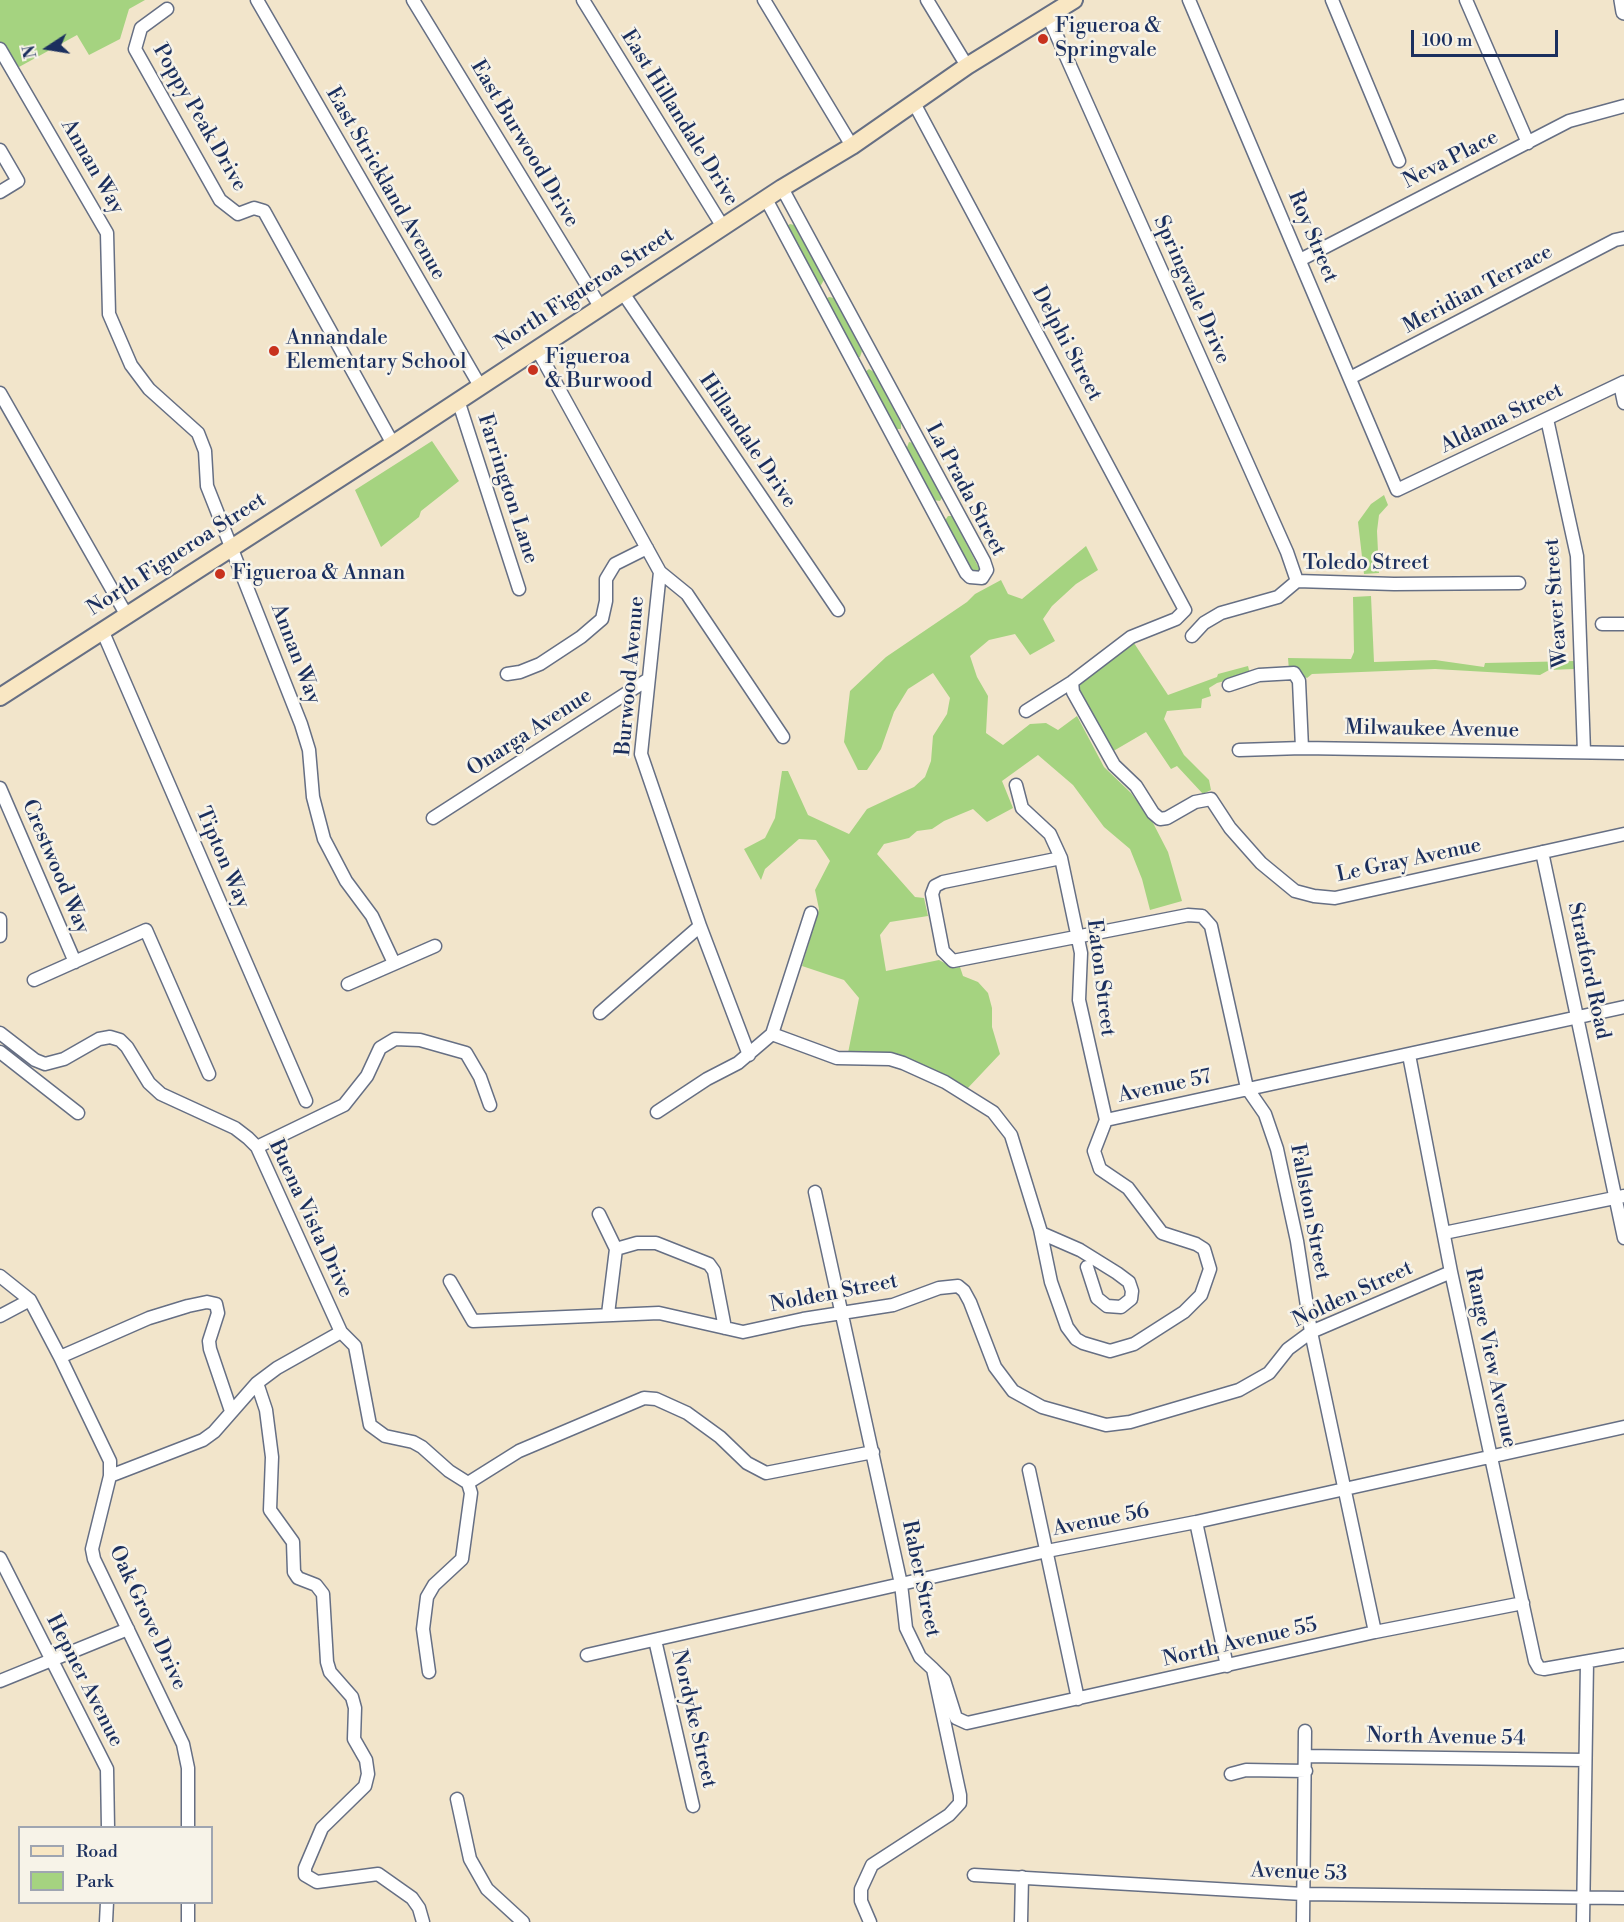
<!DOCTYPE html>
<html>
<head>
<meta charset="utf-8">
<style>
  body { margin:0 }
  #map { position:relative; width:1624px; height:1922px; overflow:hidden; background:#f2e5cb; font-family:"Libre Bodoni",serif }
  canvas { display:block }
  .legend { position:absolute; left:18px; top:1826px; width:195px; height:78px; box-sizing:border-box; background:#f7f3e8; border:2px solid #9fa5b1; margin:0; padding:8px 10px; list-style:none; font-size:18px; color:#1b2f5e }
  .legend li { display:flex; align-items:center; gap:12px; height:30px }
  .legend b { width:30px; border:2px solid #9fa5b1 }
  .north { position:absolute; left:18px; top:18px; width:60px; height:60px; -webkit-text-stroke:4px #f7f3e8; paint-order:stroke; rotate:258deg; font-size:16px; font-weight:700; line-height:24px; text-align:center; color:#1b2f5e }
  .north::after { content:''; display:block; margin:auto; width:21px; height:27px; background:#1b2f5e; clip-path:polygon(50% 0,100% 100%,50% 72%,0 100%) }
  .scale { position:absolute; left:1411px; top:30px; width:147px; height:27px; box-sizing:border-box; border:3px solid #1b2f5e; border-top:0; padding-left:8px; font-size:18px; line-height:21px; white-space:nowrap; color:#1b2f5e; -webkit-text-stroke:4px #f7f3e8; paint-order:stroke }
</style>
</head>
<body>
<div id="map">
<canvas width="1624" height="1922"></canvas>
<ul class="legend">
<li><b style="height:8px;background:#f9e7c3"></b>Road</li>
<li><b style="height:16px;background:#a5d380"></b>Park</li>
</ul>
<div class="north">N</div>
<div class="scale">100 m</div>
</div>
<script>
const c = document.querySelector('canvas').getContext('2d');
c.lineJoin = 'round';
function paint(path, color) { c.fillStyle = color; c.fill(path, 'evenodd'); }
const shape = rows => new Path2D(rows.map(r => 'M' + r).join(''));
function trace(path, color, width, dash) { c.strokeStyle = color; c.lineWidth = width; c.lineCap = dash ? 'butt' : 'round'; c.setLineDash(dash || []); c.stroke(path); }
function drawText(font, color, halo, rows, align = 'center') {
  c.font = font + ' "Libre Bodoni",serif'; c.lineWidth = 5; c.setLineDash([]); c.textBaseline = 'middle'; c.strokeStyle = halo; c.fillStyle = color; for (const [text, x, y, turn = 0] of rows) {
    c.save(); c.translate(x, y); c.rotate((+turn || 0) * Math.PI / 180); c.textAlign = isNaN(turn) ? turn : align; if (halo) c.strokeText(text, 0, 0); c.fillText(text, 0, 0); c.restore();
  }
}
paint(shape([
  [0,0,145,0,129,9,120,39,89,55,77,35,19,67,0,44],
  [790,224,794,225,824,280,821,285,818,285,787,226],
  [829,297,834,298,862,351,860,357,857,358,826,299],
  [869,369,874,372,901,423,901,429,895,429,865,372],
  [432,441,459,481,421,511,419,517,381,547,355,490],
  [909,442,913,443,943,496,940,501,933,500,906,450],
  [1384,495,1388,505,1379,515,1377,531,1379,573,1364,574,1358,522,1371,504],
  [948,516,952,516,981,572,973,574,944,522],
  [1086,546,1098,570,1076,584,1052,606,1043,619,1055,641,1030,655,1015,634,989,640,970,656,977,677,988,696,986,733,1003,745,1030,724,1046,723,1058,730,1077,716,1104,767,1131,793,1152,821,1168,852,1182,901,1150,910,1142,879,1130,849,1104,827,1073,785,1038,755,1002,781,1013,808,987,822,973,809,944,821,932,829,917,831,909,838,884,844,877,854,915,897,924,898,928,916,890,922,880,935,886,971,939,960,954,968,960,967,963,976,978,982,988,993,992,1008,992,1027,1000,1054,966,1090,920,1065,848,1053,859,998,844,980,802,966,819,909,815,890,830,861,816,840,799,839,765,869,761,880,744,849,765,838,775,818,782,771,788,771,808,815,849,834,867,809,914,787,925,777,931,761,933,736,947,714,950,698,933,673,908,689,894,712,881,749,867,770,858,770,844,742,850,691,886,657,967,602,975,594,1001,580,1008,594,1022,599],
  [1371,596,1374,662,1435,660,1484,667,1485,663,1575,661,1575,669,1549,670,1540,675,1435,669,1312,674,1307,678,1289,670,1288,658,1351,659,1354,652,1353,597],
  [1134,643,1168,695,1217,677,1218,674,1248,666,1250,674,1217,683,1209,688,1211,696,1202,699,1201,708,1167,711,1164,719,1184,755,1209,780,1211,790,1203,794,1177,766,1171,769,1146,732,1110,753,1077,689,1085,678]
]), '#a5d380');
const minor = shape([
  [257,0,480,386],
  [413,0,601,308],
  [583,0,723,227],
  [764,0,852,146],
  [927,0,967,66],
  [1189,0,1397,490,1624,382],
  [1332,0,1399,161],
  [1466,0,1528,143],
  [167,9,141,28,135,49,220,200,238,214,254,208,264,211,393,444],
  [1048,16,1287,552,1297,581],
  [0,49,107,233,109,314,131,365,149,389,198,433,205,451,207,486,301,724,309,750,313,797,324,839,346,881,372,916,394,963],
  [914,103,1185,610,1176,619,1131,637,1072,682,1026,711],
  [0,150,18,181,0,192],
  [766,199,966,573,970,577,982,578,987,570,984,561,782,188],
  [1300,260,1569,121,1624,106],
  [623,293,838,610],
  [537,349,660,572,641,754,700,926,749,1055],
  [1350,378,1615,240,1624,238],
  [1620,384,1624,403],
  [0,393,126,614],
  [458,400,519,589],
  [1547,419,1577,556,1584,752],
  [660,572,687,594,783,737],
  [1602,624,1624,624],
  [102,630,306,1101],
  [1192,636,1204,623,1221,613,1278,597,1297,581,1394,584,1519,583],
  [507,674,520,672,540,664,581,637,602,619,606,601,606,579,615,564,647,548],
  [1072,682,1073,692,1114,765,1136,786,1153,813,1160,819,1167,818,1195,802,1211,799,1230,828,1261,863,1295,891,1314,896,1335,898,1624,834],
  [1229,685,1259,675,1294,673,1299,681,1302,748],
  [1239,750,1302,748,1624,753],
  [1016,785,1022,808,1050,834,1061,858,1081,953,1079,1000,1106,1120],
  [0,788,75,962],
  [433,818,647,680],
  [1542,852,1624,1238],
  [1061,858,943,882,935,886,932,894,943,951,953,961,1188,915,1202,916,1211,926,1247,1088,1265,1114,1277,1149,1297,1241,1311,1332,1375,1632],
  [0,919,0,936],
  [34,980,146,930,209,1074],
  [348,984,435,946],
  [600,1013,700,926],
  [0,1033,35,1060,45,1064,64,1059,99,1039,110,1037,120,1040,127,1047,149,1083,161,1094,235,1128,248,1138,257,1147,341,1332],
  [772,1034,837,1058,890,1059,903,1063,945,1082,993,1112,1011,1135,1040,1229,1051,1282,1067,1327,1076,1339,1083,1343,1110,1351,1134,1344,1184,1312,1201,1295,1210,1269,1204,1249,1196,1244,1162,1233,1128,1188,1100,1169,1094,1151,1106,1120],
  [0,1052,78,1113],
  [1409,1055,1451,1272,1535,1661,1539,1668,1544,1669,1624,1655],
  [657,1112,707,1079,738,1063,772,1034,811,913],
  [1106,1120,1624,1007],
  [257,1147,344,1105,367,1076,380,1048,395,1039,420,1040,466,1053,480,1077,490,1105],
  [815,1192,901,1584,906,1628,920,1657,933,1669,960,1795,960,1803,949,1815,872,1865,861,1889,861,1901,870,1922],
  [599,1214,616,1249,608,1314],
  [1041,1233,1080,1250,1117,1273,1129,1282,1132,1291,1131,1299,1121,1307,1107,1306,1097,1298,1087,1267],
  [1444,1233,1624,1196],
  [616,1249,637,1243,656,1243,709,1264,714,1271,725,1328],
  [0,1276,30,1300,60,1357,110,1461,110,1476,92,1549,94,1559,183,1744,188,1768,188,1828],
  [450,1281,473,1321,659,1313,743,1332,803,1319,893,1305,939,1288,958,1286,964,1291,970,1302,995,1367,1013,1391,1042,1407,1106,1425,1130,1422,1239,1390,1269,1373,1288,1349,1311,1332,1451,1272],
  [0,1316,30,1300],
  [341,1332,355,1346,370,1425,385,1436,413,1442,422,1447,449,1471,468,1483,519,1451,644,1398,656,1399,687,1413,720,1437,747,1463,766,1473,873,1452],
  [60,1357,149,1318,188,1306,207,1302,216,1304,218,1313,209,1341,210,1349,231,1411],
  [257,1383,266,1410,272,1457,270,1510,293,1542,294,1572,298,1578,316,1585,323,1594,327,1662,330,1672,352,1697,355,1708,354,1739,366,1760,368,1774,365,1786,322,1828,305,1868,305,1875,317,1882,378,1874,412,1898,419,1908,423,1922],
  [1029,1470,1078,1699],
  [110,1476,203,1440,214,1432,257,1383,277,1368,341,1332],
  [1196,1522,1227,1666],
  [0,1558,107,1769,108,1828],
  [655,1640,693,1806],
  [587,1655,1047,1551,1196,1522,1624,1427],
  [933,1669,944,1680,956,1718,967,1723,1375,1632,1523,1603],
  [429,1672,423,1629,427,1597,434,1585,462,1559,471,1493,468,1483],
  [0,1681,128,1629],
  [1306,1756,1585,1760],
  [1231,1774,1246,1770,1306,1771],
  [457,1799,470,1859,487,1889,523,1922],
  [974,1875,1303,1894,1624,1898],
  [106,1922,107,1902],
  [188,1922,188,1902],
  [1021,1922,1022,1877],
  [1303,1922,1305,1731],
  [1583,1922,1587,1662]
]);
const tertiary = shape([
  [1622,0,1624,12]
]);
const secondary = shape([
  [0,697,393,444,782,188,852,146,967,66,1074,0]
]);
trace(minor, '#666f84', 15);
trace(tertiary, '#666f84', 18);
trace(secondary, '#666f84', 20);
trace(minor, '#fff', 12);
trace(tertiary, '#fff', 15);
trace(secondary, '#f9e7c3', 16);
for (const [x, y, r, color] of [
  [1043,39,6,"#c8321e"],
  [274,351,6,"#c8321e"],
  [533,370,6,"#c8321e"],
  [220,574,6,"#c8321e"]
]) { const dot = new Path2D(); dot.arc(x, y, r, 0, 2 * Math.PI); c.fillStyle = color; c.fill(dot); trace(dot, '#f7f3e8', 2); }
drawText('21px', '#1b2f5e', '#f7f3e8', [
  ["Figueroa &",1055,27],
  ["Springvale",1055,51],
  ["Annandale",286,339],
  ["Elementary School",286,363],
  ["Figueroa",545,358],
  ["& Burwood",545,382],
  ["Figueroa & Annan",232,574]
], 'left');
drawText('21px', '#1b2f5e', '#f7f3e8', [
  ["Poppy Peak Drive",199,118,60],
  ["East Hillandale Drive",679,118,58],
  ["East Burwood Drive",524,144,59],
  ["Neva Place",1451,160,-27],
  ["Annan Way",92,167,60],
  ["East Strickland Avenue",385,184,60],
  ["Roy Street",1312,237,67],
  ["North Figueroa Street",585,290,-33],
  ["Springvale Drive",1191,290,66],
  ["Meridian Terrace",1478,290,-28],
  ["Delphi Street",1066,344,62],
  ["Aldama Street",1502,419,-26],
  ["Hillandale Drive",747,441,56],
  ["Farrington Lane",507,489,72],
  ["La Prada Street",965,490,62],
  ["North Figueroa Street",177,555,-33],
  ["Toledo Street",1366,564],
  ["Weaver Street",1557,603,-94],
  ["Annan Way",295,654,69],
  ["Burwood Avenue",631,676,-85],
  ["Milwaukee Avenue",1432,730,1],
  ["Onarga Avenue",530,733,-33],
  ["Tipton Way",222,858,67],
  ["Le Gray Avenue",1409,861,-12],
  ["Crestwood Way",55,867,67],
  ["Stratford Road",1588,971,78],
  ["Eaton Street",1100,978,83],
  ["Avenue 57",1165,1087,-12],
  ["Fallston Street",1309,1212,79],
  ["Buena Vista Drive",310,1219,65],
  ["Nolden Street",834,1294,-11],
  ["Nolden Street",1353,1295,-25],
  ["Range View Avenue",1490,1358,78],
  ["Avenue 56",1101,1521,-11],
  ["Raber Street",920,1579,78],
  ["Oak Grove Drive",147,1618,65],
  ["North Avenue 55",1240,1643,-13],
  ["Hepner Avenue",84,1681,63],
  ["Nordyke Street",693,1719,77],
  ["North Avenue 54",1446,1738,1],
  ["Avenue 53",1299,1873,2]
]);
</script>
</body>
</html>
